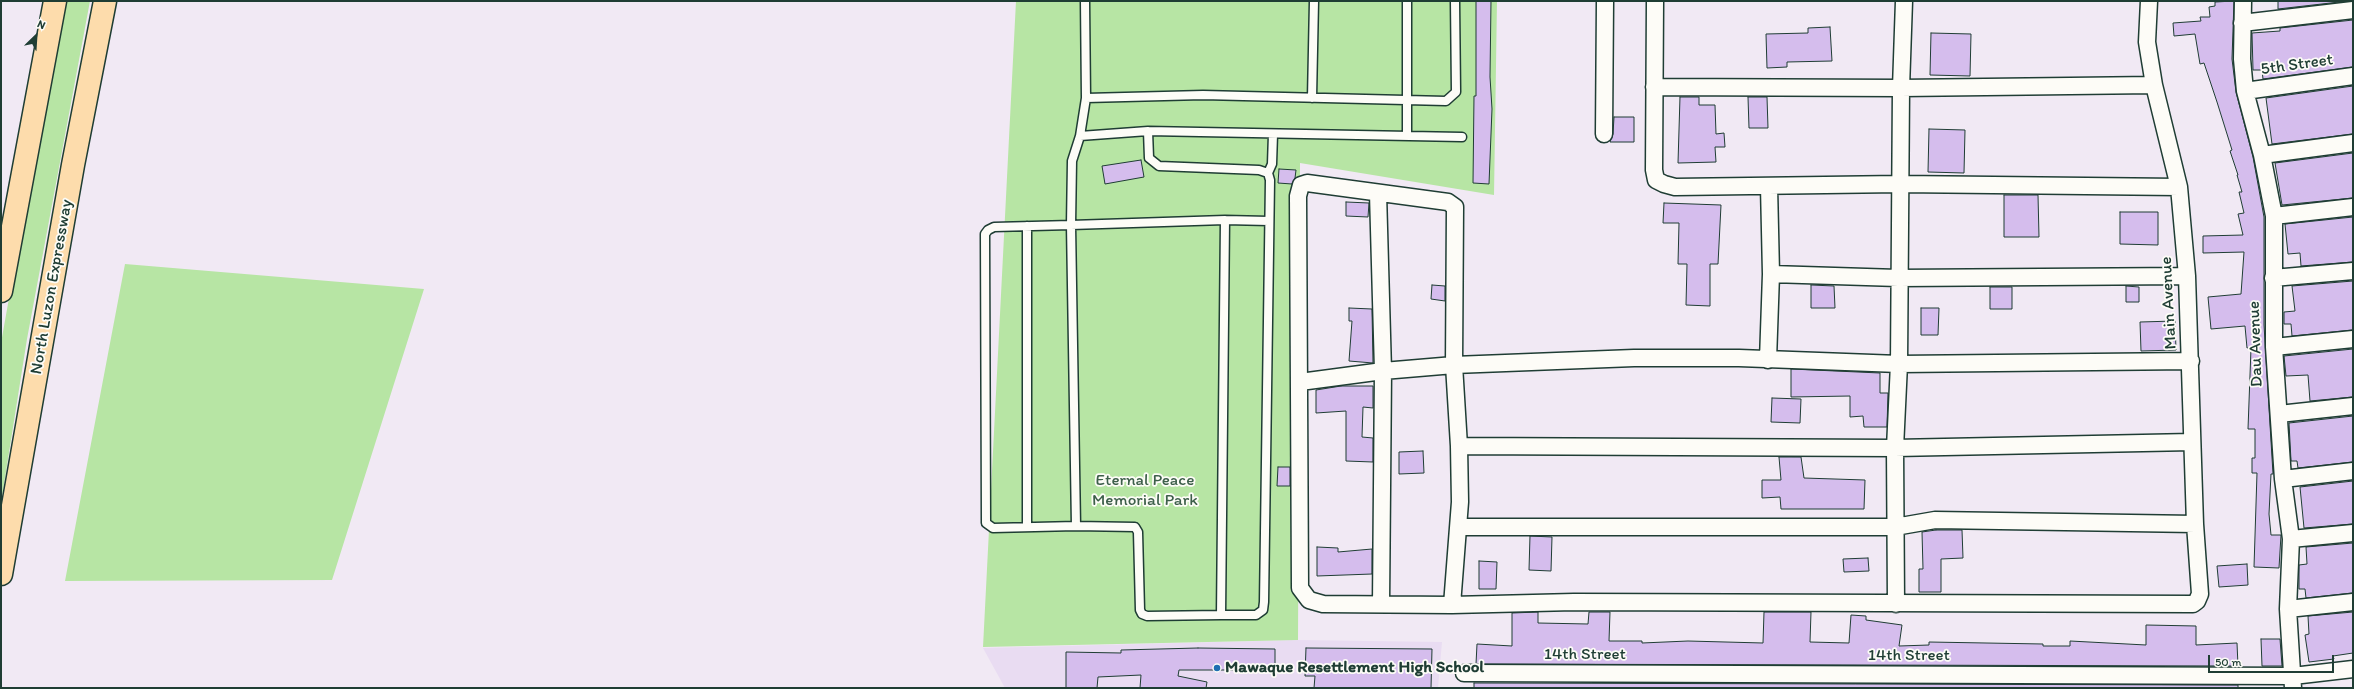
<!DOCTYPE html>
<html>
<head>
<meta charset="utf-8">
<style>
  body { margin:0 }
  #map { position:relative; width:2354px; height:689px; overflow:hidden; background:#f1e9f4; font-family:Itim,sans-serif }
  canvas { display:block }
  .frame { position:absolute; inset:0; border:2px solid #1f3d34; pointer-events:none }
  .north { position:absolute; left:16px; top:16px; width:40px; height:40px; -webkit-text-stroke:3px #fdfcf7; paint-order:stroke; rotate:25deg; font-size:11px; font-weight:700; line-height:16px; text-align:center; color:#1f3d34 }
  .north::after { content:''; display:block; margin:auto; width:14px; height:18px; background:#1f3d34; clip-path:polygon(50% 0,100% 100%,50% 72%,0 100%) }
  .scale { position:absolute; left:2208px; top:655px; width:126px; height:18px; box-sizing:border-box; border:2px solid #1f3d34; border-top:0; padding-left:5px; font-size:12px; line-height:14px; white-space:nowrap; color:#1f3d34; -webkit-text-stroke:3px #fdfcf7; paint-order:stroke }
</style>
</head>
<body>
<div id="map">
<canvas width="2354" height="689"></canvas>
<div class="frame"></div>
<div class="north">N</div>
<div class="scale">50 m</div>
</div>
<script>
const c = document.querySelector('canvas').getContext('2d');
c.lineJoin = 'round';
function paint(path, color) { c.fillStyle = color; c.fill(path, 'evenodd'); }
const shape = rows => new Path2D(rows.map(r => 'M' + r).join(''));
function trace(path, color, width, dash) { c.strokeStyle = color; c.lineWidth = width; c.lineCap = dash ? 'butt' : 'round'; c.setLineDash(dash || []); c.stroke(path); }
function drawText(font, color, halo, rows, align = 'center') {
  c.font = font + ' Itim,sans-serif'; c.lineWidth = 3.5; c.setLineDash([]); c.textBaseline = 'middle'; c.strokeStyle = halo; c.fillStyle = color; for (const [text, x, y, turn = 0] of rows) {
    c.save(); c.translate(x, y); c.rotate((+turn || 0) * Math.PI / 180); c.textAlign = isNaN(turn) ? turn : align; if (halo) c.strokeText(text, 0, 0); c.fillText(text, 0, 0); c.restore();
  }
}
paint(shape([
  [1298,640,1442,642,1438,688,1005,688,983,648]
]), '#e9dcf2');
paint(shape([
  [62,1,90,1,27,339,1,503,1,343],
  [1016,1,1497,1,1494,195,1300,163,1298,640,983,647],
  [125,264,424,289,332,580,65,581]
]), '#b7e5a4');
const building = shape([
  [1476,1,1491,1,1490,77,1492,109,1489,184,1473,183,1474,96,1476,96,1476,1],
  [2234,1,2232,59,2236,92,2253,157,2264,217,2264,325,2273,474,2271,474,2269,514,2271,535,2281,535,2279,568,2254,567,2257,473,2252,473,2252,458,2255,458,2255,429,2248,429,2251,348,2247,348,2245,326,2211,329,2208,297,2241,294,2244,252,2203,253,2203,236,2243,235,2238,214,2244,213,2239,192,2242,192,2237,175,2238,175,2230,151,2232,150,2217,102,2204,63,2200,64,2195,34,2174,36,2173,23,2201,21,2200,17,2210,17,2209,7,2215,6,2215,2,2234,1],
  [2278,1,2348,1,2278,9,2278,1],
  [2353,20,2353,67,2263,79,2262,70,2253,70,2252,33,2280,31,2280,28,2353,20],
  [1830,27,1832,61,1787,62,1787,67,1767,68,1766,34,1808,33,1808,28,1830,27],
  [1931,33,1971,34,1970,76,1930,75,1931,33],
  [2353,86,2353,134,2272,144,2266,98,2353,86],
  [1680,97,1699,97,1699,105,1715,105,1716,134,1724,133,1725,147,1715,147,1716,162,1678,163,1680,97],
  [1748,97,1767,97,1768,128,1749,128,1748,97],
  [1614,117,1634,117,1634,142,1610,142,1613,134,1614,117],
  [1929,129,1965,130,1964,173,1928,172,1929,129],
  [2353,153,2353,198,2282,205,2275,163,2353,153],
  [1141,160,1144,177,1105,184,1102,166,1141,160],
  [1279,169,1296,170,1295,178,1292,184,1278,183,1279,169],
  [2004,195,2038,195,2039,237,2004,237,2004,195],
  [1346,202,1369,203,1368,217,1346,216,1346,202],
  [1664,203,1721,205,1718,264,1710,264,1710,306,1686,305,1687,264,1678,264,1679,223,1663,223,1664,203],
  [2120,212,2158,212,2158,245,2120,244,2120,212],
  [2353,217,2353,262,2301,266,2300,253,2288,254,2285,224,2353,217],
  [2353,281,2353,330,2292,336,2291,324,2284,324,2284,312,2295,311,2292,286,2353,281],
  [1432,285,1445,286,1445,301,1431,299,1432,285],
  [1811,285,1834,286,1835,308,1811,308,1811,285],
  [2126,286,2139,287,2139,302,2126,302,2126,286],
  [1990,287,2012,287,2012,309,1990,309,1990,287],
  [1349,308,1372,309,1373,363,1349,361,1352,321,1349,321,1349,308],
  [1921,308,1939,308,1938,335,1921,335,1921,308],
  [2175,321,2176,350,2141,351,2140,322,2175,321],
  [2353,349,2353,397,2310,401,2308,375,2286,376,2284,356,2353,349],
  [1791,369,1880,373,1880,393,1888,393,1887,427,1864,427,1863,416,1850,417,1850,396,1791,397,1791,369],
  [1341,386,1373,386,1373,408,1363,407,1362,437,1373,438,1373,462,1346,461,1346,411,1316,413,1316,390,1341,386],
  [1772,398,1801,399,1800,423,1771,422,1772,398],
  [2353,416,2353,462,2298,468,2297,461,2291,461,2289,423,2353,416],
  [1423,451,1424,473,1399,474,1399,452,1423,451],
  [1779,457,1801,457,1804,478,1865,480,1864,509,1781,509,1780,497,1762,498,1762,480,1781,480,1779,457],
  [1278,467,1290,467,1290,486,1277,486,1278,467],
  [2353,481,2353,524,2304,528,2300,487,2353,481],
  [1936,530,1962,530,1963,558,1941,559,1941,592,1919,592,1919,569,1923,569,1922,532,1936,530],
  [1530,536,1552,537,1551,571,1529,570,1530,536],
  [2353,543,2353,593,2306,598,2305,589,2299,589,2299,565,2307,564,2306,547,2353,543],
  [1317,547,1338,548,1338,552,1372,549,1372,574,1317,576,1317,547],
  [1868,558,1869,571,1844,572,1843,559,1868,558],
  [1479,561,1497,562,1496,589,1479,589,1479,561],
  [2247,564,2248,585,2219,587,2217,566,2247,564],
  [1538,612,1538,623,1588,624,1589,612,1610,612,1609,641,1642,641,1642,643,1688,641,1763,643,1764,612,1811,612,1810,642,1849,643,1851,615,1866,616,1866,620,1902,625,1899,646,1929,645,1929,642,2043,644,2043,646,2070,646,2070,641,2146,645,2146,625,2196,626,2196,645,2237,643,2238,666,1476,664,1477,644,1512,646,1512,613,1538,612],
  [2353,612,2353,653,2333,656,2334,659,2309,662,2305,635,2309,634,2308,616,2353,612],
  [2261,639,2280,639,2282,666,2262,666,2261,639],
  [1198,648,1275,649,1275,670,1179,670,1178,676,1207,682,1206,688,1140,688,1141,675,1098,677,1097,688,1066,688,1066,652,1121,653,1121,650,1198,648],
  [1306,648,1432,649,1431,688,1314,688,1315,676,1305,676,1306,648],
  [1474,683,2238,685,2238,688,1474,688,1474,683]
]);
paint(building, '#d5bded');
trace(building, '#1f3d34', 1);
const service = shape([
  [1085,1,1086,98,1080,136,1148,131,1462,137],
  [1086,98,1203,95,1446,101,1456,92,1455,1],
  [1312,98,1314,1],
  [1148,131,1149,158,1159,166,1259,170,1268,173,1270,180,1264,602,1263,610,1256,615,1221,615,1225,220,1269,221],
  [1080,136,1072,161,1071,225,1225,220],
  [1407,136,1407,1],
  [1268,173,1272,164,1273,134],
  [1027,226,1027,527],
  [1076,526,993,528,986,523,985,234,988,230,994,227,1071,225,1076,526,1135,527,1138,532,1140,610,1142,614,1147,616,1221,615]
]);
const minor = shape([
  [1655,1,1654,170,1656,180,1664,184,1675,187,1900,184,2179,187],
  [2243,1,2242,59,2245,91,2262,155,2274,216,2274,347,2283,479,2291,539,2288,609,2293,688],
  [2242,23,2353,10],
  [1654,87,1901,88,2154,85],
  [2245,91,2353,76],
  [1604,134,1605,1],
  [2262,155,2353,143],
  [1378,193,1383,371,1381,604],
  [2274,216,2353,207],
  [1771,274,1898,278,2187,276],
  [2273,278,2353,271],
  [2274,347,2353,339],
  [1768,360,1771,274,1769,186],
  [1300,382,1383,371,1454,365,1634,358,1739,358,1899,364,2191,361],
  [2279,414,2353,406],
  [1459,446,1895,448,2192,442],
  [2283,479,2353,471],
  [1459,527,1895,527,1935,520,2195,524],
  [2291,539,2353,533],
  [1896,604,1895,448,1899,364,1901,88,1904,1],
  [1452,605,1460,502,1459,446,1454,365,1455,207,1448,202,1307,183,1301,185,1298,196,1300,588,1309,600,1323,604,1452,605,1574,602,2193,604,2197,601,2200,594,2195,524,2187,276,2179,187,2154,85,2147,42,2149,1],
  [2288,609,2353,602],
  [1464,673,2293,676,2353,669]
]);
const motorway = shape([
  [1,291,55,1],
  [1,574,73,165,105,1]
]);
trace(service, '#1f3d34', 11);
trace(minor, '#1f3d34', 19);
trace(motorway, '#1f3d34', 25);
trace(service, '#fdfcf7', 8);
trace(minor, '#fdfcf7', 16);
trace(motorway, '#fddcac', 22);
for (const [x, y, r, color] of [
  [1217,668,4,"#1f6fb2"]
]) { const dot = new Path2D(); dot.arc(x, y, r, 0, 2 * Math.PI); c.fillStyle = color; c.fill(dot); trace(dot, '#fdfcf7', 1.5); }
drawText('17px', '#1f3d34', '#fdfcf7', [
  ["5th Street",2297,65,-8],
  ["North Luzon Expressway",52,287,-80],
  ["Main Avenue",2169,303,-93],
  ["Dau Avenue",2256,344,-92],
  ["14th Street",1585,655],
  ["14th Street",1909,656]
]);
drawText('17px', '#3d5f4a', '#fdfcf7', [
  ["Eternal Peace",1145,481],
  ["Memorial Park",1145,501]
]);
drawText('bold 17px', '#1f3d34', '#fdfcf7', [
  ["Mawaque Resettlement High School",1225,668]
], 'left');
</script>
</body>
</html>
